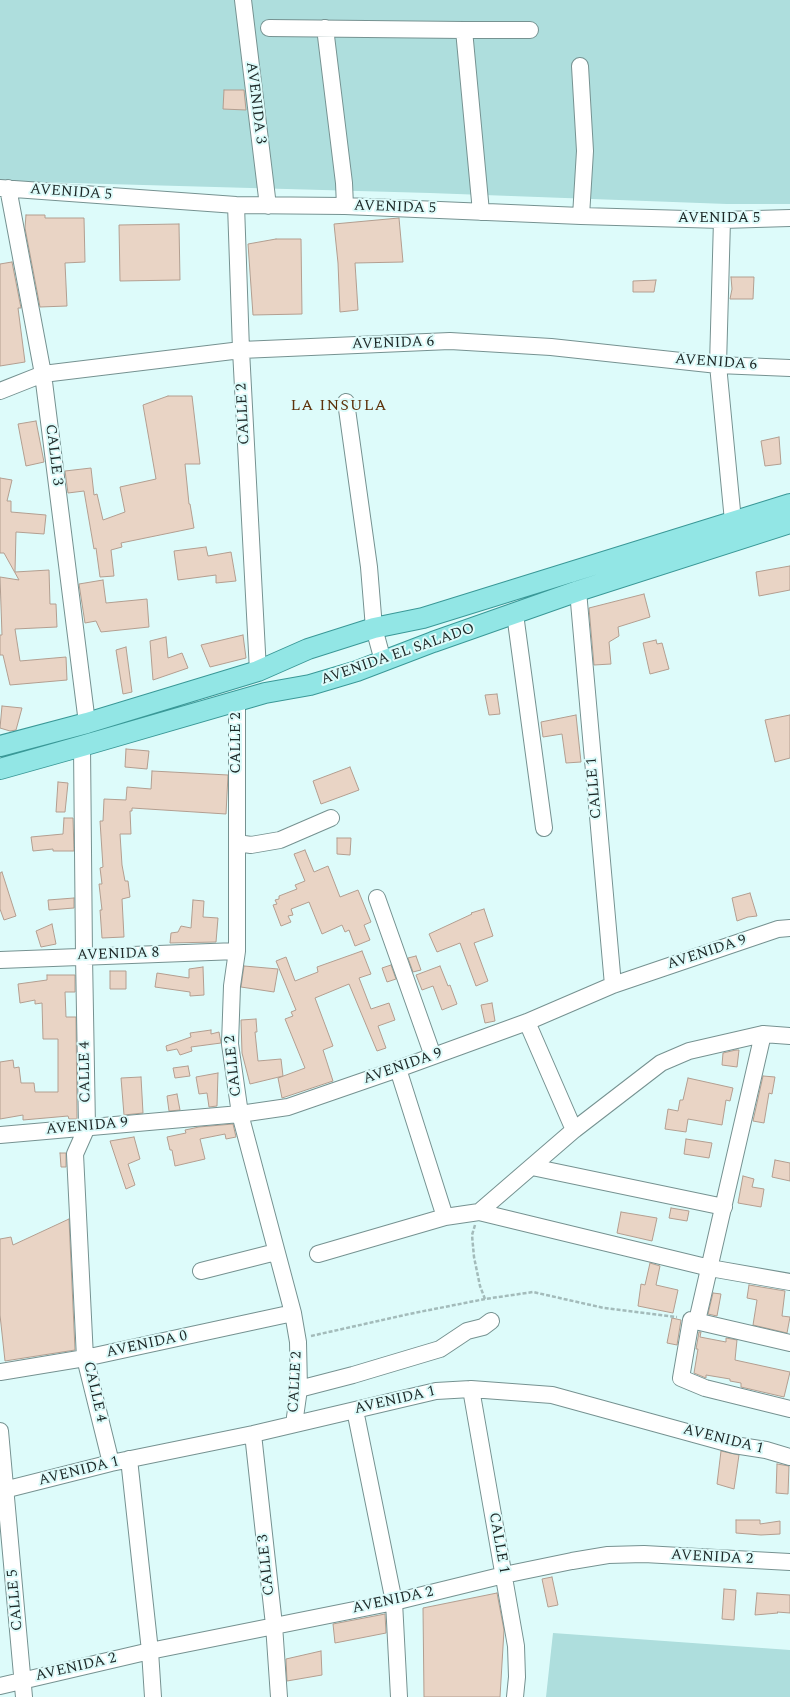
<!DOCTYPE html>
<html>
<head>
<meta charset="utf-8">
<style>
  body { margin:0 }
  canvas { display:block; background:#ddfbfa }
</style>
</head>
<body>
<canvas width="790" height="1697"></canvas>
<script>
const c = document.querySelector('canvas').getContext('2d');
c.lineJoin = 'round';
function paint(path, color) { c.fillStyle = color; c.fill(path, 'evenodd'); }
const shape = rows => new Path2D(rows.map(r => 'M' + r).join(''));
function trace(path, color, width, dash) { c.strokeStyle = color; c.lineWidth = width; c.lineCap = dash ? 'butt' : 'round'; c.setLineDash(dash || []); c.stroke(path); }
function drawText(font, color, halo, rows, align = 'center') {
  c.font = font + ' Spectral,serif'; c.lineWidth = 4; c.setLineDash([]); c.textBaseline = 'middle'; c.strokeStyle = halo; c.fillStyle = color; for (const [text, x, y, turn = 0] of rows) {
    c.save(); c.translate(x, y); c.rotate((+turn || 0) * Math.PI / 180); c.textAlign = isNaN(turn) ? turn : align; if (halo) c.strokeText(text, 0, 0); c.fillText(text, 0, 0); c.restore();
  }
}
paint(shape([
  [0,0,790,0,790,204,727,204,430,193,0,181],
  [553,1633,790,1650,790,1697,546,1697]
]), '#aededd');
const building = shape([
  [224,90,244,90,246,110,223,109,224,90],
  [26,215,45,215,45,218,84,218,85,262,65,263,67,306,40,307,25,228,26,215],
  [399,218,403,262,355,263,358,310,340,312,338,263,334,224,399,218],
  [179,224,180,280,120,281,119,225,179,224],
  [276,239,301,239,302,314,253,315,248,244,276,239],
  [12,262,21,308,18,308,25,362,0,366,0,264,12,262],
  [731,277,754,277,753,299,730,299,732,289,731,277],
  [656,280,654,292,633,292,633,281,656,280],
  [168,396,192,396,200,464,185,464,189,504,190,504,194,528,121,543,122,547,111,550,114,576,100,577,96,548,94,549,84,491,68,493,65,471,91,468,94,495,97,494,103,520,125,512,120,487,156,479,143,405,168,396],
  [36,421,44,462,26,466,18,424,36,421],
  [779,437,781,464,765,466,761,441,779,437],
  [0,478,12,480,7,501,11,501,11,512,46,515,44,534,16,532,15,572,49,570,50,604,56,604,57,627,15,629,20,661,66,657,67,680,10,685,3,655,0,655,0,635,2,635,0,577,19,580,4,553,0,553,0,478],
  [206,547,208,556,231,552,236,581,216,583,216,575,178,580,174,551,206,547],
  [790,566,790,590,759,596,756,572,790,566],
  [103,580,106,603,147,599,149,627,101,632,96,621,85,623,79,584,103,580],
  [644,594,650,617,618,627,619,636,609,642,611,664,594,665,589,608,644,594],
  [243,635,246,658,210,667,201,645,243,635],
  [166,637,168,658,182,653,188,668,153,680,150,641,166,637],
  [656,640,657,644,662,643,669,669,650,674,643,643,656,640],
  [126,647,132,692,123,694,116,650,126,647],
  [497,694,500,714,489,715,485,695,497,694],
  [2,706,22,708,16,730,10,731,0,728,2,706],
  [576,715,581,762,566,763,562,734,543,737,541,722,576,715],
  [790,715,790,758,775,762,765,720,790,715],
  [126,749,149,751,147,769,125,767,126,749],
  [350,767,359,790,321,804,313,781,350,767],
  [152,771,228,775,226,814,132,808,132,811,130,811,131,834,120,834,122,865,125,881,128,881,130,897,122,899,124,937,102,938,100,910,102,910,99,884,102,884,100,868,103,867,100,821,103,821,104,799,126,800,127,787,151,789,152,771],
  [58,782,68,783,65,812,56,812,58,782],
  [64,818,73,818,74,851,53,851,53,849,33,851,31,837,63,834,64,818],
  [337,838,351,838,350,855,337,854,337,838],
  [305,850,314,872,328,866,340,897,358,890,371,922,364,925,370,940,355,946,349,930,345,932,342,925,322,934,309,902,291,909,293,915,288,916,291,922,281,926,273,905,277,904,275,900,279,899,279,896,297,889,295,885,305,881,294,854,305,850],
  [2,872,16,916,4,920,0,909,0,873,2,872],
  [750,893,757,916,748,917,737,921,732,898,750,893],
  [74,898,74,908,49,910,48,900,74,898],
  [193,900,204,901,203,917,218,918,216,942,170,943,171,933,178,932,181,926,191,928,193,900],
  [484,909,493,936,474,943,488,981,476,986,460,943,437,952,429,934,472,914,471,913,484,909],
  [52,924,56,944,41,947,36,931,52,924],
  [362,951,371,974,359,978,371,1009,389,1003,395,1020,378,1026,386,1048,377,1051,349,984,315,998,333,1046,323,1050,333,1081,282,1098,278,1078,305,1068,285,1019,293,1016,291,1012,296,1010,276,961,286,957,295,981,318,972,317,967,362,951],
  [416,956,421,970,413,972,408,958,416,956],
  [391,965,396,979,387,982,382,968,391,965],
  [244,966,278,969,274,992,241,987,244,966],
  [440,966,448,986,450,985,457,1004,442,1010,433,986,422,990,416,975,440,966],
  [203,967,204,995,190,996,190,992,155,987,157,973,189,978,189,969,203,967],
  [110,971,126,971,126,989,110,989,110,971],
  [47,975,75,975,75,992,65,992,66,1017,76,1017,77,1119,69,1119,68,1116,23,1120,23,1115,0,1119,0,1062,13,1060,14,1068,19,1067,21,1083,34,1083,35,1092,58,1092,58,1039,43,1039,42,1003,35,1004,35,1000,20,1003,18,984,47,980,47,975],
  [492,1003,495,1021,485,1023,481,1005,492,1003],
  [256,1019,257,1032,255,1032,258,1061,281,1059,283,1076,250,1084,242,1053,241,1020,256,1019],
  [211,1030,211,1034,219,1032,221,1043,191,1047,192,1051,180,1055,177,1049,167,1051,166,1046,191,1037,190,1033,211,1030],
  [736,1050,739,1050,737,1067,722,1065,723,1053,736,1050],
  [188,1066,190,1076,175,1078,173,1068,188,1066],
  [218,1073,217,1106,209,1107,207,1093,199,1094,196,1077,218,1073],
  [763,1076,775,1077,772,1094,769,1093,764,1123,753,1121,763,1076],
  [141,1077,143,1113,124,1115,121,1078,141,1077],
  [688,1078,733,1088,730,1101,726,1100,722,1125,688,1119,686,1132,665,1129,668,1109,678,1111,680,1100,683,1100,688,1078],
  [177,1094,180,1110,169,1111,167,1096,177,1094],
  [233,1124,236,1137,226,1139,225,1134,200,1139,205,1159,175,1166,172,1150,170,1150,167,1137,186,1133,185,1130,199,1127,233,1124],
  [134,1137,140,1159,128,1164,135,1185,126,1189,110,1141,134,1137],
  [686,1139,712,1143,709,1158,684,1154,686,1139],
  [60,1153,66,1153,66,1167,61,1167,60,1153],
  [775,1160,790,1163,790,1181,772,1177,775,1160],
  [743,1176,754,1179,752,1187,764,1189,761,1207,738,1203,743,1176],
  [671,1208,689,1211,687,1221,669,1218,671,1208],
  [621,1212,657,1218,652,1241,617,1233,621,1212],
  [69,1219,75,1350,5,1361,0,1315,0,1239,11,1237,13,1245,69,1219],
  [650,1263,660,1266,656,1285,678,1290,673,1313,638,1306,641,1284,645,1285,650,1263],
  [749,1285,785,1291,782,1316,790,1317,787,1333,753,1325,757,1300,747,1298,749,1285],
  [713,1293,721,1294,717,1316,708,1314,713,1293],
  [672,1318,681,1320,677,1345,667,1343,672,1318],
  [699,1332,701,1332,700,1337,726,1342,726,1338,737,1340,735,1360,790,1372,784,1397,741,1387,741,1383,730,1381,730,1379,706,1375,706,1378,694,1373,698,1349,696,1349,699,1332],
  [721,1451,739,1455,734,1489,717,1484,721,1451],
  [777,1464,789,1466,788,1494,776,1493,777,1464],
  [736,1520,760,1520,760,1524,780,1521,780,1534,761,1535,736,1533,736,1520],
  [552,1577,558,1605,548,1607,542,1579,552,1577],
  [724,1589,736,1590,734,1620,722,1619,724,1589],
  [497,1593,504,1630,500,1697,424,1697,423,1608,497,1593],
  [757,1593,790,1595,790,1613,777,1612,778,1613,755,1615,757,1593],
  [385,1614,386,1633,335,1643,333,1624,385,1614],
  [321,1651,322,1675,287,1681,286,1659,321,1651]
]);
paint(building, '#e9d4c5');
trace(building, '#b39e90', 1);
const minor = shape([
  [243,0,268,206],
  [269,28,464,30,530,30],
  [325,28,344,183,345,206],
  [464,30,481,212],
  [580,66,585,151,581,216],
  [0,188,236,205,345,206,581,216,722,220,790,218],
  [8,188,43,374,87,723],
  [236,205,241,350,258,671],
  [722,220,718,365,733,521],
  [0,391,43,374,241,350,450,341,551,347,718,365,790,368],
  [346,402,369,567,374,628,383,661],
  [578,591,613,985],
  [515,614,544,828],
  [237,701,237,951,232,986,230,1044,240,1114,293,1313,298,1342,299,1389,294,1424],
  [82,746,84,956,87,1127,75,1154,85,1358,111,1463],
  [237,843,251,845,280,840,331,818],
  [377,898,433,1056],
  [0,960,237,951],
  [527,1022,574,1130],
  [398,1069,445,1217],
  [0,1135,240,1114,288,1107,398,1069,527,1022,613,985,778,929,790,928],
  [532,1167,724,1207],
  [479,1212,574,1130,661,1063,689,1051,763,1034,790,1036],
  [318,1254,445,1217,479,1212,710,1268,790,1282],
  [201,1271,276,1252],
  [697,1321,763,1034],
  [790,1343,691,1320,681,1378,705,1388,790,1409],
  [0,1372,85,1358,293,1313],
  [299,1389,353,1375,440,1349,467,1331,483,1327,491,1321],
  [471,1389,516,1646,517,1677,515,1697],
  [355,1410,394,1602,399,1697],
  [0,1431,24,1697],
  [253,1434,274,1625,279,1697],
  [129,1459,150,1651,153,1697],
  [0,1491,111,1463,253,1434,436,1391,471,1389,552,1395,734,1445,766,1450,790,1457],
  [0,1686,150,1651,394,1602,504,1575,572,1561,608,1555,644,1554,790,1562]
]);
const major = shape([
  [0,746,87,723,258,671,308,649,374,628,423,618,790,504],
  [0,769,82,746,265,693,310,685,357,671,433,642,578,591,790,523]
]);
trace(minor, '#769291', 18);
trace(major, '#3a9897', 22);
trace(shape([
  [475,1225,472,1235,474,1257,480,1286,485,1299,533,1292,604,1308,677,1317],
  [311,1336,409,1314,485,1299]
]), '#a3bbba', 2.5, [4, 2]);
trace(minor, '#fff', 16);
trace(major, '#92e6e5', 20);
drawText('15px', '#1d2827', '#ddfbfa', [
  ["AVENIDA 3",255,103,83],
  ["AVENIDA 5",71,193,4],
  ["AVENIDA 5",395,208,2],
  ["AVENIDA 5",719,219],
  ["AVENIDA 6",393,344,-2],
  ["AVENIDA 6",716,363,4],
  ["CALLE 2",244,414,-93],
  ["CALLE 3",53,455,83],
  ["AVENIDA EL SALADO",398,655,-19],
  ["CALLE 2",237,743,-90],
  ["CALLE 1",595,788,-95],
  ["AVENIDA 9",707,953,-18],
  ["AVENIDA 8",118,955,-2],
  ["CALLE 2",234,1066,-96],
  ["AVENIDA 9",403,1067,-19],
  ["CALLE 4",86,1072,-91],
  ["AVENIDA 9",87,1127,-5],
  ["AVENIDA 0",147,1345,-12],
  ["CALLE 2",296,1382,-87],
  ["CALLE 4",94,1392,77],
  ["AVENIDA 1",395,1401,-13],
  ["AVENIDA 1",723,1440,14],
  ["AVENIDA 1",79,1472,-14],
  ["CALLE 1",498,1543,80],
  ["AVENIDA 2",712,1558,3],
  ["CALLE 3",267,1565,-96],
  ["CALLE 5",16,1600,-95],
  ["AVENIDA 2",393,1601,-12],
  ["AVENIDA 2",76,1668,-13]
]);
c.letterSpacing = '1px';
drawText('16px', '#5d320b', '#ddfbfa', [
  ["LA INSULA",339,407]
]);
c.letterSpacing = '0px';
</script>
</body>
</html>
